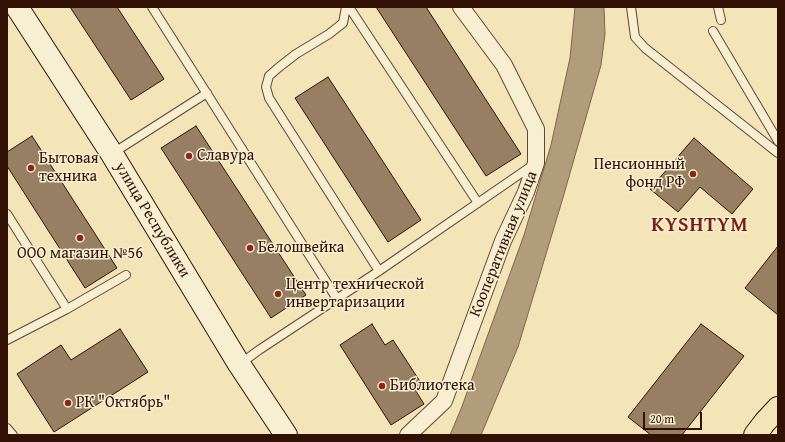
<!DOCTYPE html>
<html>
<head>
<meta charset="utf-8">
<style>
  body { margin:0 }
  #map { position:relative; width:785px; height:442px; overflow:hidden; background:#f4e5b8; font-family:"Gentium Book Plus",serif }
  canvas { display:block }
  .frame { position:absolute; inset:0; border:8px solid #311104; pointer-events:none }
  .scale { position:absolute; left:643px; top:412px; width:59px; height:18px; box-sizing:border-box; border:2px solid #311104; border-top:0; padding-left:5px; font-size:12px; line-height:14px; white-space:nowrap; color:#311104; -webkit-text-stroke:3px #f8eed1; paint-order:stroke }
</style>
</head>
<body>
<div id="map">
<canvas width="785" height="442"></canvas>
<div class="frame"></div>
<div class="scale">20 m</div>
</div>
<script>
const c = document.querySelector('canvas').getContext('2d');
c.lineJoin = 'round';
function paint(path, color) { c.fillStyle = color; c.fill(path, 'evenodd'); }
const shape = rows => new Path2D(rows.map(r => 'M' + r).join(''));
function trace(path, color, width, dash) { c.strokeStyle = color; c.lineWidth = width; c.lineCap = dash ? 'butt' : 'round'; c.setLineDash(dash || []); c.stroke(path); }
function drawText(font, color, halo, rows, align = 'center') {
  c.font = font + ' "Gentium Book Plus",serif'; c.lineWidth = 3; c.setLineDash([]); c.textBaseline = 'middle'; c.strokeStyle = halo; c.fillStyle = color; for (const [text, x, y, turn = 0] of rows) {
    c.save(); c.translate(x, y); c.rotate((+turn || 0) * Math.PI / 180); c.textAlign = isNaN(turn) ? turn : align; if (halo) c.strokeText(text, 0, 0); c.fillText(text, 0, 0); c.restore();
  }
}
const water = shape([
  [575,7,604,7,605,34,601,65,562,201,518,347,481,435,450,435,461,409,524,235,551,145,570,58,575,7]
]);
paint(water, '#b29d7b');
trace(water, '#7e654b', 1);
const building = shape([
  [70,7,117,7,164,79,131,100,70,7],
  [376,7,426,7,521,154,486,176,376,7],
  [328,77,421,220,388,242,295,98,328,77],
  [196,126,306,295,271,318,161,148,196,126],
  [32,136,117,268,85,288,7,166,7,152,32,136],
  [694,138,753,189,732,214,700,187,678,212,650,189,694,138],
  [778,246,778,315,745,288,778,246],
  [372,324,385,345,393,340,421,383,414,388,424,404,391,425,340,345,372,324],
  [701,324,744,356,682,435,651,435,628,417,701,324],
  [120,329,148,372,54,432,17,374,61,345,71,360,120,329]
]);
paint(building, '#967f62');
trace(building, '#311104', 1);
const service = shape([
  [152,7,337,299],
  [346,7,343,23,329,34,296,54,278,68,269,76,266,87,269,98,379,271],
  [349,7,478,203],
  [631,7,635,37,645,48,778,153],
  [718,7,721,20],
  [713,31,778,141],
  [113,153,207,93],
  [7,214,67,309],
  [7,340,67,309,126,275],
  [240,364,259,350,379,271,533,165],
  [7,428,13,435]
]);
const minor = shape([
  [408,435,444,401,503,241,526,192,536,163,536,129,504,65,461,7]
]);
const secondary = shape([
  [17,7,112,154,239,364,286,435]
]);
const primary = shape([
  [755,435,765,422,778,408]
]);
trace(service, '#624631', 10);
trace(minor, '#624631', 18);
trace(secondary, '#311104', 24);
trace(primary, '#311104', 24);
trace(service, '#f8eed1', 8);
trace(minor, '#f8eed1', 16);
trace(secondary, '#f8eed1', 22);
trace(primary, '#f4e5b8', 22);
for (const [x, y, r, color] of [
  [189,156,4,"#8f2418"],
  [31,168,4,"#8f2418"],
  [693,174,4,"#8f2418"],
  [80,238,4,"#8f2418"],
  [250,248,4,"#8f2418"],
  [278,294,4,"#8f2418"],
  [382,386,4,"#8f2418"],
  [68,403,4,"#8f2418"]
]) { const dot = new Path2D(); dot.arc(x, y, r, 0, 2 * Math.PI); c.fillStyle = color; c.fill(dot); trace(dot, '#f8eed1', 1.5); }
drawText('16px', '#311104', '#f8eed1', [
  ["Славура",197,156],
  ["Бытовая",39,159],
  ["техника",39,177],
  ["Пенсионный",685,165,"right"],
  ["фонд РФ",685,183,"right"],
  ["Белошвейка",258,248],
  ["ООО магазин №56",80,254,"center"],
  ["Центр технической",286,285],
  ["инвертаризации",286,303],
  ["Библиотека",390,386],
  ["РК \"Октябрь\"",76,403]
], 'left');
drawText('16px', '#311104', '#f8eed1', [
  ["улица Республики",152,220,59],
  ["Кооперативная улица",504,244,-68]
]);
c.letterSpacing = '1px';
drawText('bold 20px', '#7a1f14', '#f8eed1', [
  ["KYSHTYM",700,226]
]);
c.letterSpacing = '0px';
</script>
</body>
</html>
